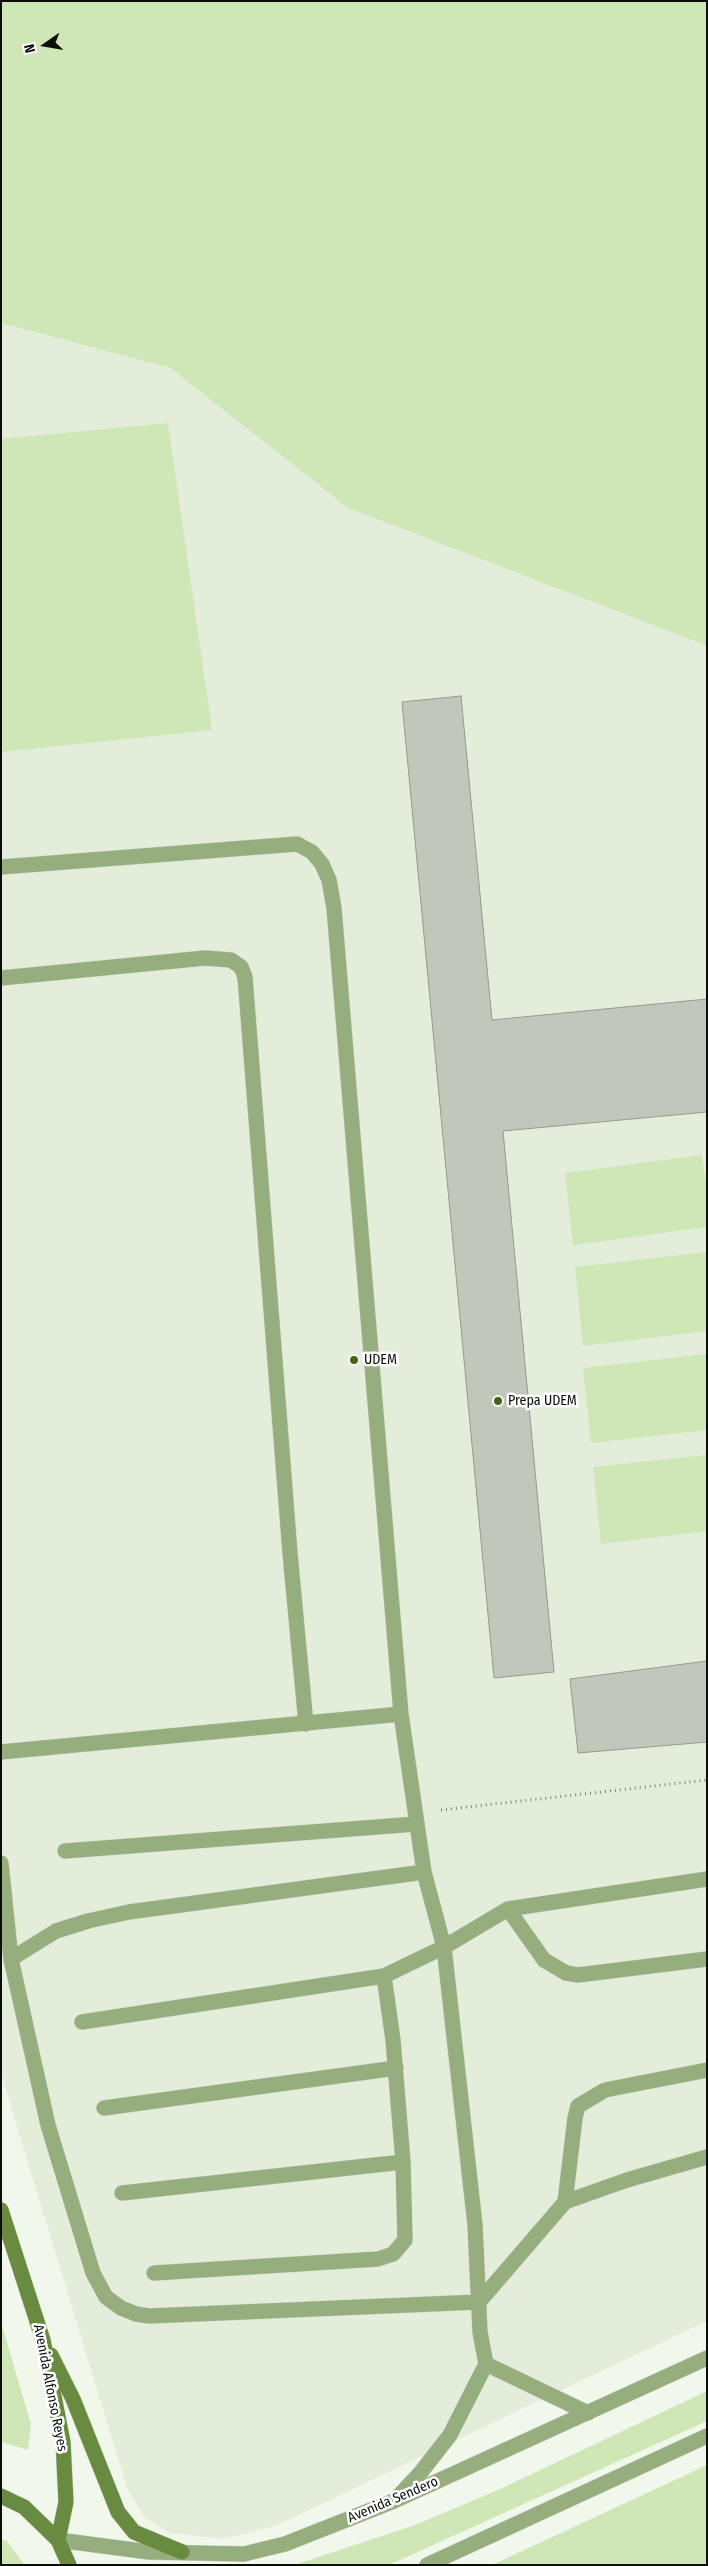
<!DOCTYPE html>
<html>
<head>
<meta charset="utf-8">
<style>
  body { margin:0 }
  #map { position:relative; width:708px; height:2566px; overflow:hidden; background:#f1f8eb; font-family:"Fira Sans Condensed",sans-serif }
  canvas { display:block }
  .frame { position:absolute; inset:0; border:2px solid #0c0e0a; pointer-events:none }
  .north { position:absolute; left:20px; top:20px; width:50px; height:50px; -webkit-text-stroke:4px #fff; paint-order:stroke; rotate:257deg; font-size:14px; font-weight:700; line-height:20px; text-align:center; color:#0c0e0a }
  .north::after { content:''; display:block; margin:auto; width:18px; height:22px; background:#0c0e0a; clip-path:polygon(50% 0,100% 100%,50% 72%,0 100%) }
</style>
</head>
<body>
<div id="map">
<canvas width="708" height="2566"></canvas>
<div class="frame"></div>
<div class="north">N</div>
</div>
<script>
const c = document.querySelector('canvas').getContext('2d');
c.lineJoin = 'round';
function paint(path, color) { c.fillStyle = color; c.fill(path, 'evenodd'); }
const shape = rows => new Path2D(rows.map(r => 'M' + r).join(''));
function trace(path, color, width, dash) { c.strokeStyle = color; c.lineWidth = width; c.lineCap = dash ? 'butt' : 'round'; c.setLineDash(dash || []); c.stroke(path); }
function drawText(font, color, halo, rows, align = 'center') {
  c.font = font + ' "Fira Sans Condensed",sans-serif'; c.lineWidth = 5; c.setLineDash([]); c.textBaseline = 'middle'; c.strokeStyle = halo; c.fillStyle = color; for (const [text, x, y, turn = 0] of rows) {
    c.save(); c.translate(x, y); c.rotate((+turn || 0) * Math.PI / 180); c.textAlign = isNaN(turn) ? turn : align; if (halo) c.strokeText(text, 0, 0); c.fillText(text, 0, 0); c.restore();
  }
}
paint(shape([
  [1,323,170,368,348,508,707,646,707,2321,275,2526,223,2539,170,2533,144,2517,127,2488,1,2074]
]), '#e4edda');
paint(shape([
  [1,1,707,1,707,646,348,508,170,368,1,323],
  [168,423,212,730,1,752,1,439],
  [702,1155,707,1190,707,1227,573,1245,565,1173],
  [707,1252,707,1331,583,1346,575,1267],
  [707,1354,707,1430,591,1443,583,1368],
  [707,1455,707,1531,601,1544,593,1467],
  [1,2322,31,2424,28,2450,1,2442],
  [707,2391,707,2421,389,2565,294,2565,415,2525,498,2490],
  [707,2465,707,2565,492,2565],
  [1,2539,7,2541,25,2565,1,2565]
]), '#cfe7b7');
const building = shape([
  [461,696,492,1020,707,999,707,1112,503,1131,554,1672,494,1678,402,702,461,696],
  [707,1661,707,1742,578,1753,570,1679,707,1661]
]);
paint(building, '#c1c8bb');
trace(building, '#959b8f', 1);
const service = shape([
  [1,867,297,844,312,852,322,864,329,880,334,908,401,1714,424,1872,444,1947,475,2225,480,2332,486,2364,450,2435,421,2472,395,2500],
  [1,978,205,958,231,960,241,967,245,977,290,1553,306,1724],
  [1,1752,401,1714],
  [65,1851,416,1824],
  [1,1863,11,1959,48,2125,93,2273,106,2297,121,2308,136,2314,149,2316,479,2302,565,2202,627,2180,707,2157],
  [508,1909,544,1960,566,1973,578,1975,707,1959],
  [11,1959,56,1931,88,1921,129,1912,424,1872],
  [82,2022,384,1976],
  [104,2108,396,2068],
  [122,2193,403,2162],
  [565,2202,575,2118,578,2106,605,2090,707,2070],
  [154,2273,378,2259,393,2254,405,2240,403,2162,393,2040,384,1976,444,1947,508,1909,707,1879],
  [486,2364,588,2413]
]);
const minor = shape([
  [58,2540,149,2552,244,2554,285,2544,394,2501,707,2358],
  [427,2565,707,2436]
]);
const secondary = shape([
  [1,2210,43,2340,63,2442,66,2502,58,2540],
  [51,2355,73,2399,118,2512,134,2532,182,2552],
  [1,2496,24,2507,58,2540,69,2565]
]);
trace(service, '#ccd3c7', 16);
trace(minor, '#ccd3c7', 16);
trace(secondary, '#ccd3c7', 16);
trace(shape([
  [441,1810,707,1780]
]), '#80857c', 3, [1, 4]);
trace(service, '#96ae7e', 15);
trace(minor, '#96ae7e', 15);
trace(secondary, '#698b40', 15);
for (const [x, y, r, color] of [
  [354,1360,5,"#456419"],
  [498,1401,5,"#456419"]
]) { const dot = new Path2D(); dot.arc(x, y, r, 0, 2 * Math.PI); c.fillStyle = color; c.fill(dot); trace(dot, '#fff', 2); }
drawText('14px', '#0c0e0a', '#fff', [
  ["UDEM",364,1360],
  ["Prepa UDEM",508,1401]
], 'left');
drawText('14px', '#0c0e0a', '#fff', [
  ["Avenida Alfonso Reyes",50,2388,79],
  ["Avenida Sendero",393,2500,-23]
]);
</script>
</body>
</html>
